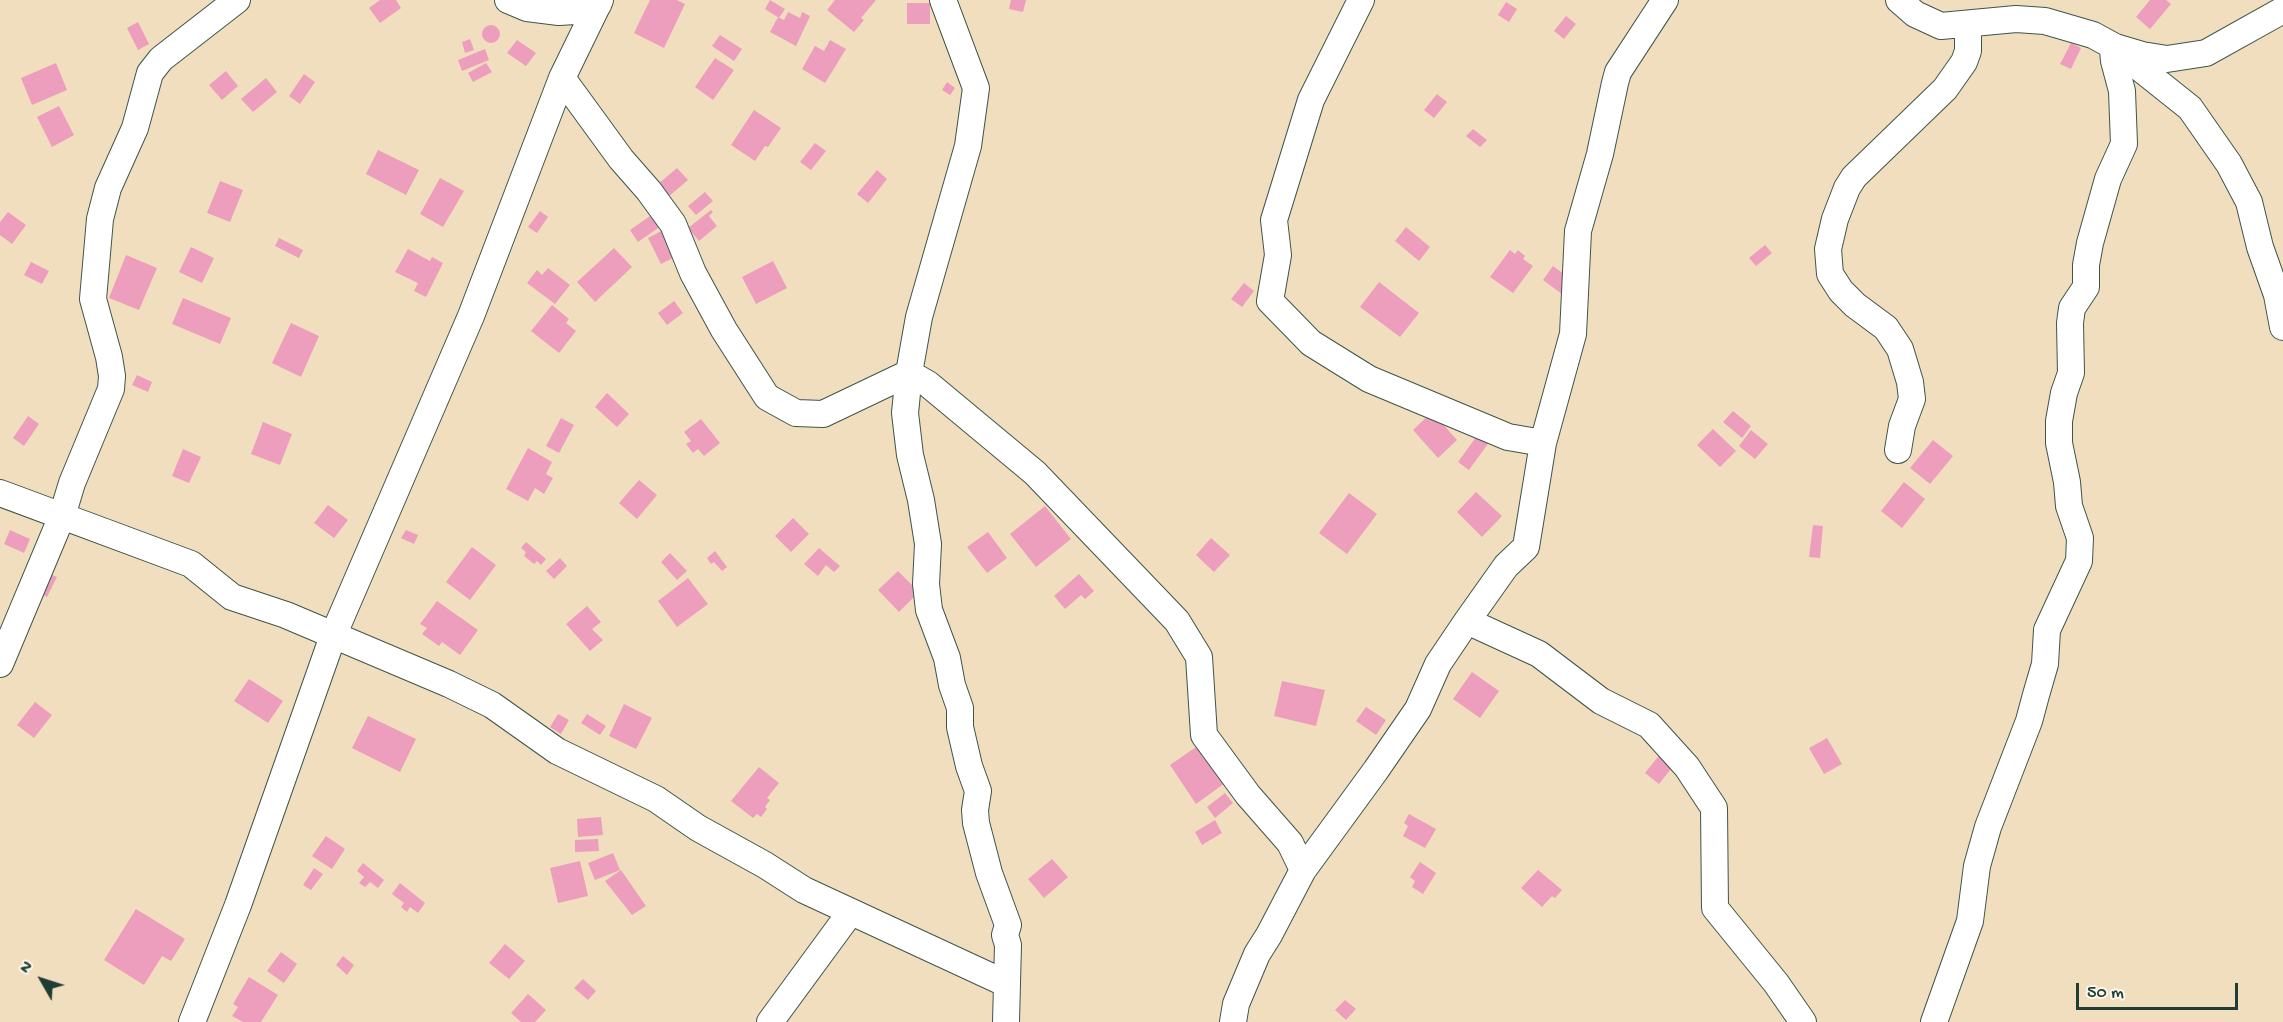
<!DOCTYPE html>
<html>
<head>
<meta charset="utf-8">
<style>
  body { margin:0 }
  #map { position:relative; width:2283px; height:1022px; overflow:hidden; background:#f1debf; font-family:"Gochi Hand",sans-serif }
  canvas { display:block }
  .north { position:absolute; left:12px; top:950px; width:60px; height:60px; -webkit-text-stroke:4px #fbf7ec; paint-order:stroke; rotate:309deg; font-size:16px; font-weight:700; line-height:24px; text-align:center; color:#1f3d34 }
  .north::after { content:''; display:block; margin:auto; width:21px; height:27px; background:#1f3d34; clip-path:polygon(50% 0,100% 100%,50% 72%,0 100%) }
  .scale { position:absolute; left:2076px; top:983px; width:162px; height:27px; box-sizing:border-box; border:3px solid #1f3d34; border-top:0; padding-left:8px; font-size:18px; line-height:21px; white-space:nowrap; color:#1f3d34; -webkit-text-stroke:4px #fbf7ec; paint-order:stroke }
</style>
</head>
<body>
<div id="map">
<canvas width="2283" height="1022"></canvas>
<div class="north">N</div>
<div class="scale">50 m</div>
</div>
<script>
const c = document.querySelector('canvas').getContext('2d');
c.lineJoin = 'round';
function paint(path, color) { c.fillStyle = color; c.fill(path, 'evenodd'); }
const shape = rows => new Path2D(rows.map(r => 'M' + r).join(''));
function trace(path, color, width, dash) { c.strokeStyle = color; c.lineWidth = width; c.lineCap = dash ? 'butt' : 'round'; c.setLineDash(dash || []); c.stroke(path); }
paint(shape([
  [380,0,396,0,401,8,380,23,369,8],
  [650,0,677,0,685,4,664,48,634,33],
  [770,0,785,9,779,18,765,9],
  [835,0,876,0,861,18,864,20,854,32,827,10],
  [1011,0,1026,0,1023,12,1009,9],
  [2150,0,2166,0,2171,4,2150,29,2136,17],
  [1506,2,1517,9,1509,22,1498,15],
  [907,3,930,3,930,24,907,24],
  [788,12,800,18,802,12,810,16,796,46,770,32,778,17,784,20],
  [1566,16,1576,24,1564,39,1554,31],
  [138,22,149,44,138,50,127,28],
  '482 34a9 9 0 1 1 18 0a9 9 0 1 1-18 0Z',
  [720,35,742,49,734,61,712,46],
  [470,39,474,50,465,53,462,42],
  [517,40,536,53,526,66,507,53],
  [830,40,846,49,825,83,802,69,815,46,824,51],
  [2071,43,2081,48,2071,69,2060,64],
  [485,49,489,60,462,71,458,60],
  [715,58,734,70,713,100,695,87],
  [56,63,67,90,32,105,21,78],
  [486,63,492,72,473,82,468,73],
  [226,71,238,86,222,100,209,85],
  [304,74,315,82,300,104,289,96],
  [266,78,277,92,253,112,241,99],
  [947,82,955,88,950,95,942,90],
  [1437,94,1447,102,1434,118,1424,110],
  [59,106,74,135,52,147,37,117],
  [754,110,781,128,768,147,765,146,755,161,731,145],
  [1473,129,1487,140,1480,147,1466,136],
  [815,143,826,151,811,170,800,162],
  [378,150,419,170,406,195,366,174],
  [677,168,688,180,668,197,657,185],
  [877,170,887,179,868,203,857,194],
  [440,178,464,191,443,227,420,214],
  [220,181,243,190,230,222,207,213],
  [705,192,713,201,696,215,688,206],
  [711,210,713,212,709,216,717,226,699,241,688,228],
  [540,211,548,217,537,233,528,227],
  [8,212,26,225,12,244,0,235,0,222],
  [653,214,661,226,638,242,630,230],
  [1406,227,1430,247,1419,261,1395,241],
  [665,229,679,255,661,264,648,238],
  [279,238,303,250,299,258,275,246],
  [1765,245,1772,253,1756,266,1749,258],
  [191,247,214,258,202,283,179,272],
  [614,248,632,267,595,302,577,282],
  [408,249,430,261,432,257,443,263,426,297,414,291,418,283,395,272],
  [1510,250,1515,254,1518,250,1525,256,1523,259,1533,266,1513,293,1490,277],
  [126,255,157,268,139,310,109,298],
  [773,261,787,288,756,304,742,277],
  [31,262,49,271,42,284,24,275],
  [1553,266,1572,280,1562,294,1543,280],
  [548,268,570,285,555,304,527,283,537,270,542,275],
  [1379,282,1419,313,1400,337,1360,307],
  [1244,283,1254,291,1242,307,1231,299],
  [183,298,231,318,220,344,172,324],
  [674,301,683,313,667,325,658,313],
  [552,305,569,319,566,323,576,331,559,353,531,331],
  [291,323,319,336,301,377,272,363],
  [137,375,152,382,148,392,132,385],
  [607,393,629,414,617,427,595,407],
  [1733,411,1751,426,1742,438,1723,422],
  [1432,412,1457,440,1438,458,1413,430],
  [28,416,39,424,24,446,13,438],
  [561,418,574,425,559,453,546,446],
  [701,419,720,443,704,456,698,449,693,453,686,444,691,441,684,432],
  [263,422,292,434,280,465,251,454],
  [1713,429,1736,451,1720,467,1697,445],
  [1751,430,1768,444,1755,459,1739,446],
  [1479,433,1490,441,1469,470,1458,462],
  [1933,440,1953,456,1930,484,1910,468],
  [528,448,552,462,546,474,553,478,544,494,535,488,528,501,506,489],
  [183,449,201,457,189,483,172,476],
  [639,480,657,495,637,519,619,503],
  [1904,482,1925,499,1902,528,1881,511],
  [1476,492,1502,516,1482,537,1457,512],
  [1349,493,1377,514,1347,554,1319,533],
  [328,505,348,520,334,538,314,523],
  [1045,506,1071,539,1036,567,1010,534],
  [793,518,809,534,791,552,775,536],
  [1813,525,1823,526,1820,558,1809,557],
  [10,530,30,539,24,553,4,544],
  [406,530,418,535,414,544,401,538],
  [988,532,1007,558,987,573,967,547],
  [1211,538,1230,555,1214,572,1196,555],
  [526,542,546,559,541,565,537,561,534,564,524,556,526,552,521,548],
  [472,547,496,565,470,600,446,582],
  [819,548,840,566,834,572,826,565,818,576,804,564],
  [715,551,727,567,722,571,714,562,711,564,707,558],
  [670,553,687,571,677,580,661,562],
  [560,558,567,566,554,579,546,571],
  [898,571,919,592,899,612,878,590],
  [47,573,57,577,47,597,38,592],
  [1079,574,1094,591,1085,599,1081,595,1065,609,1054,596],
  [688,578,708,604,677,627,658,601],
  [437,601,478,630,460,655,442,642,439,646,422,634,427,628,420,624],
  [587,606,601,622,592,629,603,640,590,651,566,624],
  [1472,672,1499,691,1480,718,1453,699],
  [249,679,283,701,268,723,234,701],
  [1282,681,1325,690,1316,726,1274,716],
  [35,702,52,715,34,738,17,725],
  [624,704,652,718,636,749,609,736],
  [1366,707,1386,720,1376,735,1356,721],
  [558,714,569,720,561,734,550,727],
  [587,714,606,726,600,735,581,723],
  [368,716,416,739,400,772,352,748],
  [1827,738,1842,764,1824,774,1809,748],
  [1199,745,1225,783,1196,804,1170,765],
  [1661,753,1675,764,1659,784,1645,773],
  [759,767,779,783,767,798,770,800,765,807,767,809,761,817,757,814,753,818,731,801],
  [1225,793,1233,803,1215,818,1207,807],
  [1409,814,1436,829,1425,848,1403,836,1408,826,1404,823],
  [601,817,603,835,578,837,577,819],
  [1215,820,1222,833,1202,845,1195,832],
  [326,836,345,849,332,869,312,856],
  [598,839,599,851,575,852,575,840],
  [613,853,620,870,595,880,588,863],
  [1052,859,1068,877,1044,898,1028,879],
  [580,861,588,896,558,903,550,868],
  [1420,862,1436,873,1423,894,1412,887,1415,881,1410,877],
  [363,863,384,880,378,888,370,882,365,887,359,883,364,877,357,871],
  [314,868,323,874,311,890,303,885],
  [621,870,646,906,632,915,605,881],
  [1538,870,1562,890,1555,898,1552,896,1542,907,1521,888],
  [400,883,425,903,418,913,410,907,407,912,401,907,404,903,392,894],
  [136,909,185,939,171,961,162,956,144,985,104,960],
  [505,944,525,961,509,979,489,963],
  [281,952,297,964,284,983,267,971],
  [343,956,354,965,347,975,336,965],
  [249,977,278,995,261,1022,243,1022,232,1016,238,1007,233,1004],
  [583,979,596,991,588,1000,574,988],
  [528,994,546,1010,535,1022,521,1022,511,1013],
  [1345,1000,1356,1009,1346,1020,1335,1010]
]), '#ed9ebd');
const street = shape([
  [508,0,527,8,559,12,575,11,598,5],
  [943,0,976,88,968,146,919,317,909,373,905,413,910,455,921,500,928,544,926,584,929,610,947,658,952,685,960,708,960,727,969,766,978,791,975,810,976,823,989,873,1008,925,1005,935,1008,945,1006,1022],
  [1361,0,1311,100,1274,220,1278,255,1270,301,1311,343,1369,379,1508,437,1543,443],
  [1899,0,1915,14,1941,26,2016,19,2045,21,2093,35,2115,47,2142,55,2167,59,2206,53,2283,10],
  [2121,53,2190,108,2229,164,2249,202,2260,247,2277,295,2283,327],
  [562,78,621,159,649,191,673,224,693,273,724,330,767,397,796,413,823,414,909,373,928,384,1035,473,1177,621,1199,657,1204,735,1248,795,1290,843,1303,870],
  [1898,450,1902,426,1912,399,1910,382,1900,349,1886,328,1855,305,1841,291,1830,274,1828,249,1835,219,1847,188,1854,177,1945,89,1964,62,1968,51,1968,24],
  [0,493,191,564,232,597,286,615,449,684,492,705,557,751,656,799,698,828,765,865,804,890,1007,984],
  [1467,621,1539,654,1601,701,1649,725,1687,767,1714,808,1715,908,1776,983,1803,1022],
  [0,664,62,516,72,483,111,389,112,376,109,357,93,299,100,219,108,188,135,128,150,73,161,59,237,0],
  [192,1022,238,905,333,636,471,316,562,78,600,0],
  [770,1022,850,913],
  [1233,1022,1236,1004,1257,954,1269,935,1303,870,1376,770,1418,709,1438,664,1467,621,1506,566,1526,547,1543,443,1573,334,1578,231,1600,154,1615,83,1618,72,1665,0],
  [1934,1022,1970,921,1977,866,1988,827,2029,721,2036,695,2045,664,2047,630,2079,561,2080,538,2069,506,2067,482,2059,443,2059,421,2064,393,2071,373,2070,323,2072,308,2086,287,2086,265,2090,243,2108,179,2124,144,2122,91,2114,61,2113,50,2115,47]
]);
trace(street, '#3e5549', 28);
trace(street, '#fff', 26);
</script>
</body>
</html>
